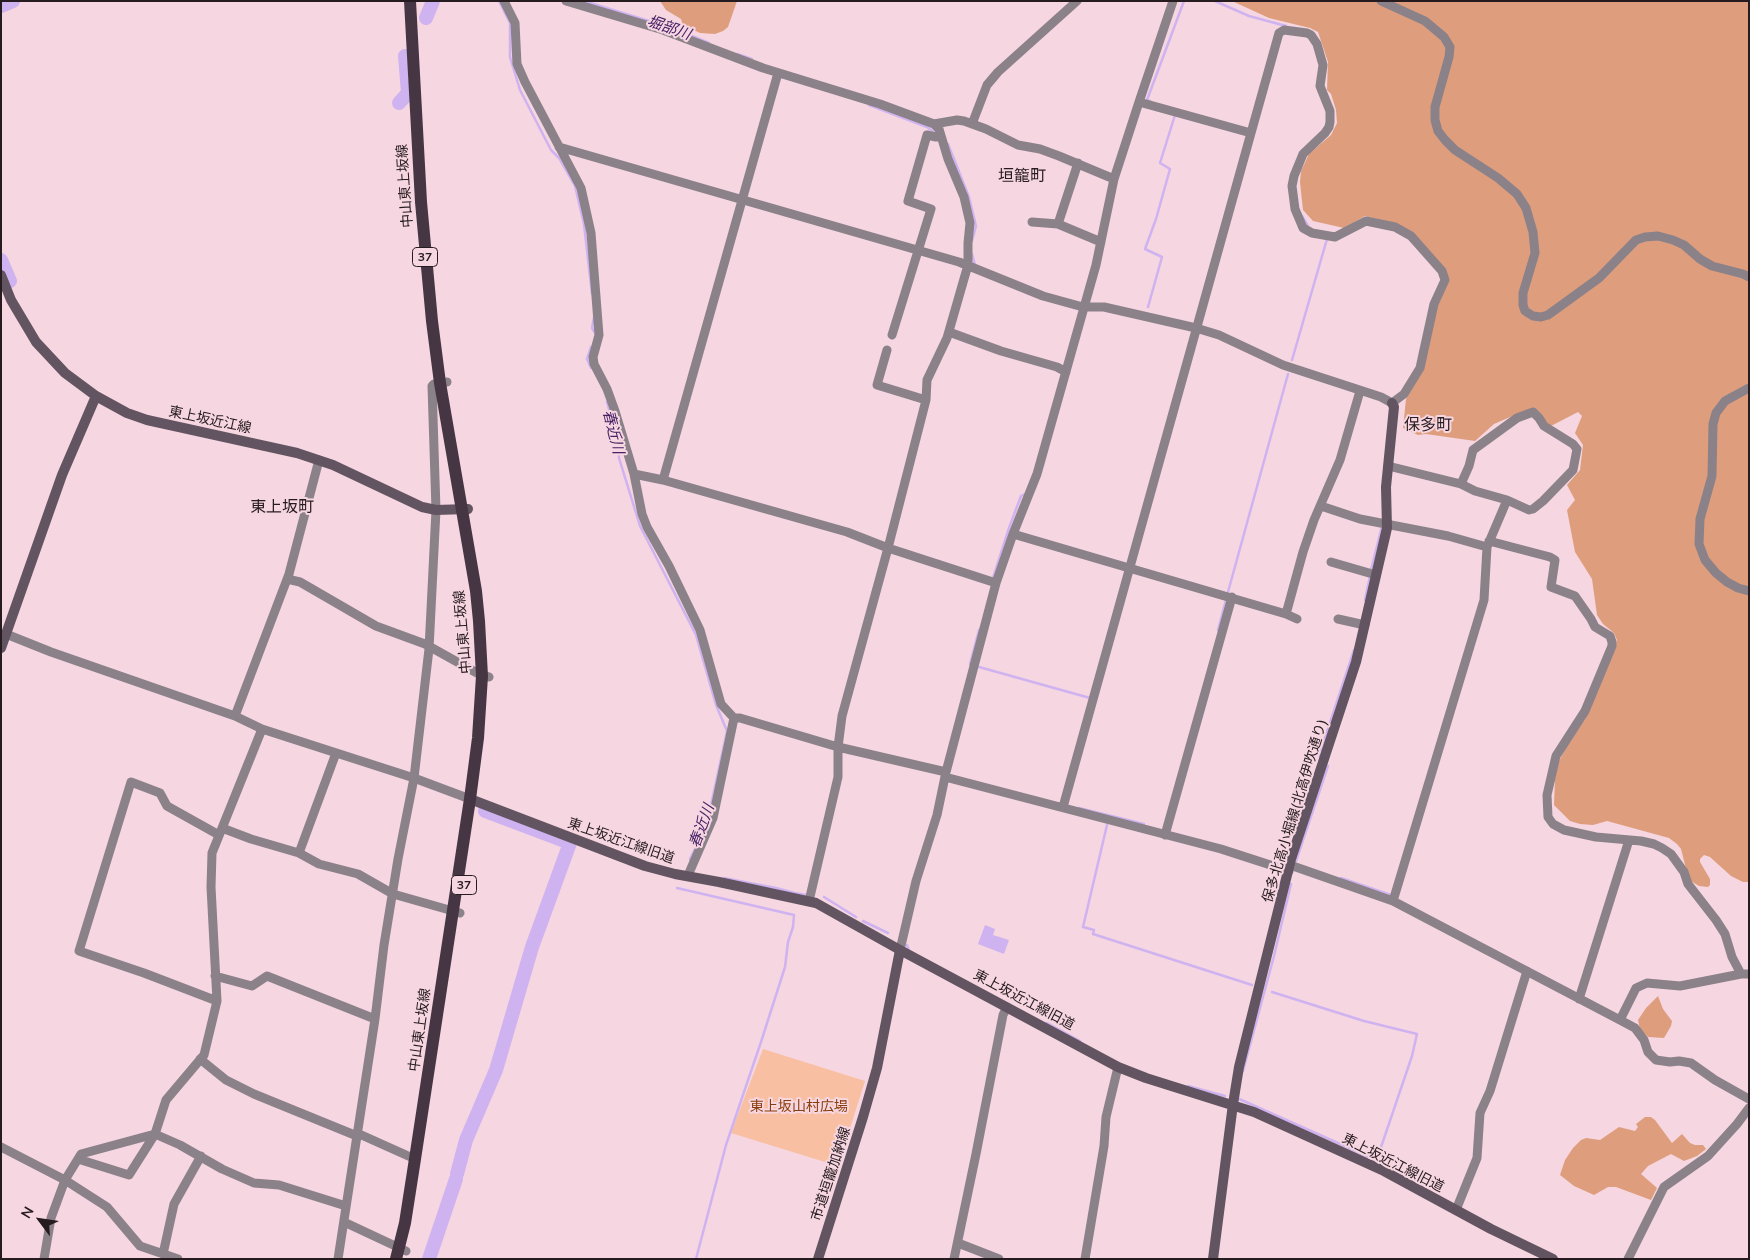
<!DOCTYPE html>
<html>
<head>
<meta charset="utf-8">
<style>
  body { margin:0 }
  #map { position:relative; width:1750px; height:1260px; overflow:hidden; background:#f6d6e0; font-family:Mulish,sans-serif }
  canvas { display:block }
  .frame { position:absolute; inset:0; border:2px solid #261b1f; pointer-events:none }
  .north { position:absolute; left:15px; top:1195px; width:50px; height:50px; -webkit-text-stroke:4px #f6d6e0; paint-order:stroke; rotate:301deg; font-size:14px; font-weight:700; line-height:20px; text-align:center; color:#261b1f }
  .north::after { content:''; display:block; margin:auto; width:18px; height:22px; background:#261b1f; clip-path:polygon(50% 0,100% 100%,50% 72%,0 100%) }
</style>
</head>
<body>
<div id="map">
<canvas width="1750" height="1260"></canvas>
<div class="frame"></div>
<div class="north">N</div>
</div>
<script>
const c = document.querySelector('canvas').getContext('2d');
c.lineJoin = 'round';
function paint(path, color) { c.fillStyle = color; c.fill(path, 'evenodd'); }
const shape = rows => new Path2D(rows.map(r => 'M' + r).join(''));
function trace(path, color, width, dash) { c.strokeStyle = color; c.lineWidth = width; c.lineCap = dash ? 'butt' : 'round'; c.setLineDash(dash || []); c.stroke(path); }
function drawText(font, color, halo, rows, align = 'center') {
  c.font = font + ' Mulish,"Noto Sans JP",sans-serif'; c.lineWidth = 4; c.setLineDash([]); c.textBaseline = 'middle'; c.strokeStyle = halo; c.fillStyle = color; for (const [text, x, y, turn = 0] of rows) {
    c.save(); c.translate(x, y); c.rotate((+turn || 0) * Math.PI / 180); c.textAlign = isNaN(turn) ? turn : align; if (halo) c.strokeText(text, 0, 0); c.fillText(text, 0, 0); c.restore();
  }
}
paint(shape([
  [763,1049,865,1081,838,1166,731,1133]
]), '#f8bfa2');
paint(shape([
  [660,1,737,1,728,27,723,31,715,34,700,33,683,25,681,19,666,10],
  [1232,1,1749,1,1749,882,1743,882,1731,876,1710,857,1704,855,1700,859,1700,862,1710,879,1710,885,1708,887,1699,886,1689,880,1681,849,1677,844,1669,838,1607,821,1593,825,1580,824,1570,821,1554,805,1555,778,1559,761,1567,746,1585,719,1615,648,1617,640,1614,633,1603,624,1597,615,1592,579,1575,552,1567,510,1575,500,1567,485,1580,470,1583,445,1575,433,1582,416,1578,412,1549,427,1524,411,1494,424,1475,441,1426,434,1418,435,1403,428,1406,399,1423,369,1437,305,1448,281,1393,223,1365,216,1344,228,1313,221,1303,210,1300,182,1301,171,1309,154,1331,135,1337,123,1336,110,1331,94,1327,90,1328,62,1318,32,1310,28,1269,18],
  [1658,996,1663,1009,1672,1021,1671,1026,1664,1038,1648,1037,1640,1029,1638,1020,1646,1008],
  [1645,1117,1651,1117,1655,1120,1672,1143,1682,1134,1690,1143,1695,1145,1703,1145,1706,1149,1697,1156,1684,1161,1671,1154,1648,1166,1641,1174,1657,1188,1651,1200,1616,1187,1608,1187,1594,1195,1574,1186,1560,1175,1565,1160,1573,1148,1581,1140,1586,1138,1600,1140,1619,1127,1635,1131,1638,1127,1636,1124]
]), '#de9e7d');
paint(shape([
  [985,925,995,929,993,935,1009,940,1004,954,978,944]
]), '#cfb3f0');
trace(shape([
  [499,1,510,23,510,57,520,90,551,150,559,158,575,186,584,224,592,294],
  [584,1,675,29,709,43],
  [1215,1,1249,16,1286,26],
  [737,54,752,59],
  [1150,101,1147,100,1184,1],
  [869,105,927,127,935,133],
  [948,144,969,197,976,226,972,241],
  [1302,216,1308,226],
  [972,254,975,265],
  [1148,307,1162,257,1145,249,1156,219,1170,169,1160,163,1175,115],
  [594,317,592,328,595,333],
  [1292,360,1327,239],
  [591,368,587,359,591,347],
  [607,402,619,446,619,458,640,526,696,635,716,705,727,731,708,819],
  [1371,570,1382,526],
  [993,578,1009,528,1021,496,1025,494],
  [1228,592,1288,374],
  [1365,600,1370,576],
  [1218,630,1226,600],
  [970,664,979,630],
  [979,667,1090,698],
  [1320,757,1320,753,1354,650],
  [1079,808,1144,824],
  [1107,825,1083,927,1094,930,1093,934,1252,985],
  [1296,861,1328,766],
  [692,862,690,859,696,847],
  [724,878,776,888,795,893,806,895,809,894],
  [1341,878,1391,895],
  [677,888,794,915,793,927,788,942,785,967,761,1042,726,1145,696,1259],
  [824,897,856,917],
  [863,921,888,933],
  [907,945,909,951],
  [1272,992,1364,1021,1417,1034,1412,1056,1378,1156],
  [1047,1023,1080,1041],
  [1243,1071,1274,956,1291,884],
  [1188,1086,1225,1096],
  [1237,1098,1394,1168]
]), '#cfb3f0', 2.5);
trace(shape([
  [1,6,13,1],
  [426,18,433,1],
  [399,103,408,93,405,56],
  [1,260,10,281],
  [457,1174,466,1140,496,1070,532,947,570,843,485,811],
  [429,1259,456,1179]
]), '#cfb3f0', 14);
trace(shape([
  [504,1,515,23,517,64,525,82,581,188,591,233,599,335,593,357,594,364,607,389,615,411,634,474,642,514,647,527,669,566,700,630,721,704,734,718,713,818,689,873,689,876],
  [566,1,663,30,763,68,880,104,934,124,939,129,948,159,964,197,970,223,968,243,968,265,947,338,927,380,926,400,888,548,996,583],
  [1381,1,1425,21,1444,37,1450,47,1449,57,1435,107,1435,120,1438,131,1445,140,1455,150,1498,178,1517,194,1526,208,1533,232,1535,253,1523,293,1523,305,1525,311,1533,316,1541,317,1548,315,1599,278,1636,240,1645,237,1658,236,1673,240,1684,245,1700,259,1712,266,1743,274,1749,277],
  [934,124,957,120,964,121,986,129,1018,145,1040,149,1059,156,1114,179],
  [972,124,987,85,998,72,1077,1],
  [559,147,959,262,1043,296,1072,304,1083,307,1104,307,1196,328,1219,335,1283,365,1381,397,1392,403,1404,394,1420,368,1434,304,1445,280,1442,271,1411,236,1395,227,1366,221,1335,237,1312,233,1303,228,1295,209,1292,186,1294,176,1303,154,1325,133,1329,127,1330,122,1330,111,1320,86,1323,65,1317,44,1311,35,1307,33,1284,30,1279,33,1251,133,1139,102,1173,1],
  [1032,222,1058,224,1101,242],
  [1058,224,1078,163],
  [949,332,1001,351,1057,367,1066,372],
  [892,335,931,209,908,201,927,135,936,137,940,137],
  [887,350,877,385,926,400],
  [1749,388,1725,401,1716,413,1713,424,1712,476,1700,519,1699,544,1705,560,1716,573,1727,582,1738,588,1749,591],
  [1388,466,1461,484,1475,491,1507,500,1487,547,1484,600,1393,901],
  [634,474,663,480,847,532,888,548,842,716,838,747,838,777,809,901],
  [663,480,778,73],
  [1461,484,1469,466,1473,450,1517,418,1533,412,1539,418,1544,426,1573,444,1577,449,1573,470,1543,501,1533,509,1529,510,1507,500],
  [1321,506,1360,519,1448,536,1487,547],
  [1013,534,1286,614,1303,552,1314,520,1340,460,1360,391],
  [1489,541,1550,557,1555,560,1551,587,1575,596,1591,619,1595,627,1610,636,1612,642,1612,646,1585,711,1556,756,1547,795,1548,817,1553,824,1564,830,1596,837,1641,841,1654,844,1662,848,1671,854,1684,872,1688,884,1716,920,1725,934,1732,957,1741,974,1749,974],
  [1331,562,1376,575],
  [287,579,300,582,376,626,425,644,477,673,489,677],
  [1286,614,1297,619],
  [1338,619,1365,625],
  [6,634,51,652,235,716,262,729,414,778,470,799],
  [235,716,289,574,319,460],
  [734,718,740,718,838,747,946,772],
  [945,777,1221,849,1289,871],
  [1063,807,1251,133],
  [222,828,251,839,299,853,336,753],
  [1165,835,1232,597],
  [299,853,319,864,358,874,393,894,460,913],
  [1290,865,1393,901,1620,1020],
  [900,950,916,881,937,815,946,772,996,583,1013,534,1037,474,1096,265,1114,179,1139,102],
  [1741,974,1680,986,1647,983,1636,988,1620,1020,1635,1028,1644,1040,1648,1052,1656,1060,1670,1062,1679,1061,1691,1063,1715,1080,1749,1099],
  [215,976,252,986,267,976,375,1019],
  [1579,999,1629,840],
  [217,1001,144,973,79,951,131,782,160,793,167,806,219,835],
  [200,1059,226,1080,254,1094,357,1136],
  [357,1133,415,1159],
  [1,1147,65,1180,107,1207,140,1246,178,1259],
  [78,1159,129,1175,155,1134,180,1145,222,1169,254,1183,279,1185,346,1206],
  [1456,1210,1477,1158,1480,1113,1490,1091,1527,971],
  [344,1222,406,1251],
  [958,1243,999,1259],
  [163,1254,174,1204,201,1156],
  [44,1259,51,1218,65,1180,81,1154,155,1134,166,1100,204,1055,217,1001,211,887,212,853,262,729],
  [338,1259,375,1019,384,945,398,859,414,778,429,649,436,510,432,386,434,384,447,382],
  [954,1259,976,1154,1003,1015,1007,1007],
  [1085,1259,1104,1146,1106,1117,1118,1067],
  [1628,1259,1664,1187,1708,1156,1737,1124,1749,1108]
]), '#8b8189', 9);
trace(shape([
  [1,275,11,300,36,342,65,373,96,396,127,413,147,420,297,453,333,465,422,507,436,510,468,509],
  [1,648,62,475,96,396],
  [470,799,645,866,675,874,719,882,816,903,900,950,1118,1067,1146,1078,1254,1112,1384,1171,1491,1229,1553,1259],
  [818,1259,863,1117,877,1068,900,950],
  [1213,1259,1233,1104,1239,1067,1291,859,1356,662,1387,528,1386,487,1394,407,1392,403]
]), '#625460', 10);
trace(shape([
  [396,1259,405,1223,415,1159,470,799,478,738,482,676,479,621,476,591,440,383,432,321,421,202,410,1]
]), '#463644', 12);
for (const [x, y, w] of [
  [425,257,25],
  [464,885,25]
]) { const box = new Path2D(); box.roundRect(x - w / 2, y - 9.5, w, 19, 4); c.fillStyle = '#f6d6e0'; c.fill(box); trace(box, '#261b1f', 1); }
drawText('bold 12px', '#261b1f', null, [
  ["37",425,257],
  ["37",464,885]
]);
drawText('14px', '#261b1f', '#f6d6e0', [
  ["中山東上坂線",405,186,-94],
  ["東上坂近江線",210,420,12],
  ["中山東上坂線",463,632,-95],
  ["保多北高小堀線(北高伊吹通り)",1295,811,-73],
  ["東上坂近江線旧道",621,841,19],
  ["東上坂近江線旧道",1024,1000,28],
  ["中山東上坂線",420,1030,-82],
  ["東上坂近江線旧道",1393,1163,27],
  ["市道垣籠加納線",831,1174,-72]
]);
drawText('14px', '#893d09', '#f6d6e0', [
  ["東上坂山村広場",799,1107]
]);
drawText('italic 15px', '#462166', '#f6d6e0', [
  ["堀部川",669,28,19],
  ["春近川",613,432,76],
  ["春近川",702,826,-70]
]);
drawText('16px', '#261b1f', '#f6d6e0', [
  ["垣籠町",1022,176],
  ["保多町",1428,425],
  ["東上坂町",282,507]
]);
</script>
</body>
</html>
